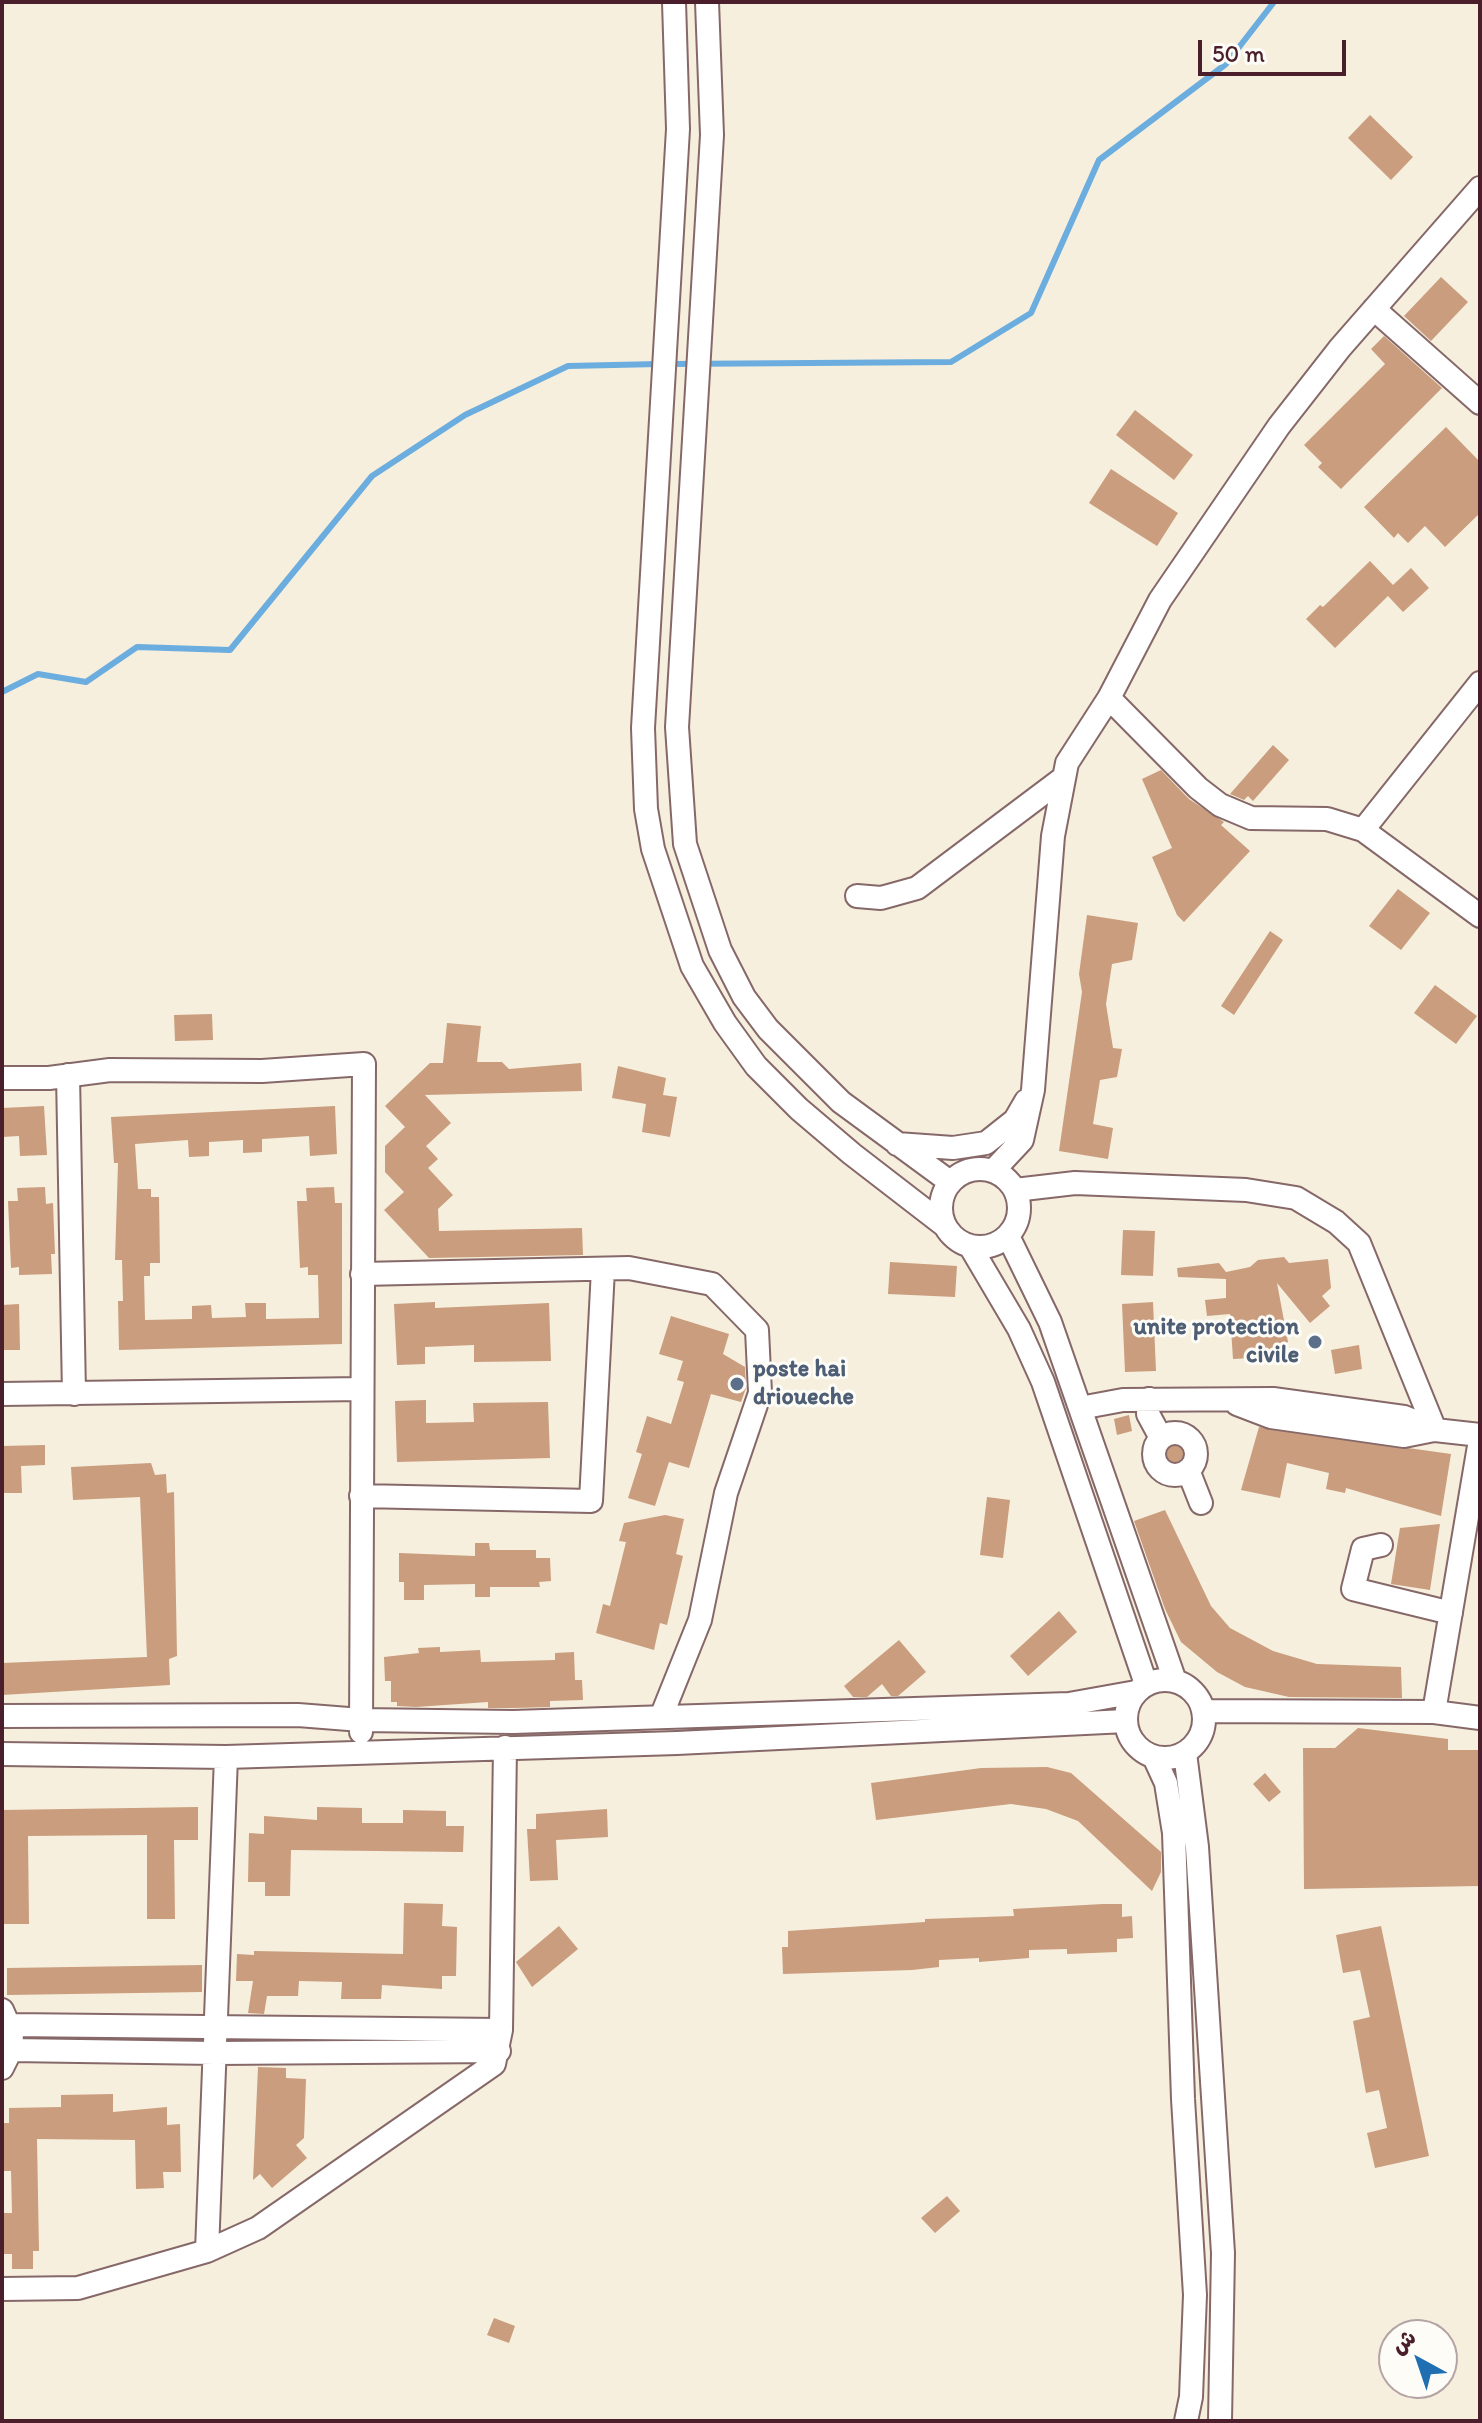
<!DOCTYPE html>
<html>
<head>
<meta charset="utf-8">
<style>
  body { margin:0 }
  #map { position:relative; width:1482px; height:2423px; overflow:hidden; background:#f6efdd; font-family:Itim,"Playpen Sans Arabic",sans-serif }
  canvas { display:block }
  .frame { position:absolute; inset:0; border:4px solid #4a1f2b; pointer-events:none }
  .north { position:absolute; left:1378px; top:2319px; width:80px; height:80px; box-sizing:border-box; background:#fdfcf7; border:2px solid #b5a4a5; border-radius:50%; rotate:320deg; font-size:22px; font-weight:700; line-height:32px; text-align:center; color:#4a1f2b }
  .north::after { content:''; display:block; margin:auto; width:28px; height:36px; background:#1f6fb2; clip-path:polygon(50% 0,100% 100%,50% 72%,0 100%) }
  .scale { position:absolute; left:1198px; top:40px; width:148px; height:36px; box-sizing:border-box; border:4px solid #4a1f2b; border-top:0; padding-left:10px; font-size:24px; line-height:28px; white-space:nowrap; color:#4a1f2b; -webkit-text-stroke:6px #fdfcf7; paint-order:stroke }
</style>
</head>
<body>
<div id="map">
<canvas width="1482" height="2423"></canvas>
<div class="frame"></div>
<div class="north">ش</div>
<div class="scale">50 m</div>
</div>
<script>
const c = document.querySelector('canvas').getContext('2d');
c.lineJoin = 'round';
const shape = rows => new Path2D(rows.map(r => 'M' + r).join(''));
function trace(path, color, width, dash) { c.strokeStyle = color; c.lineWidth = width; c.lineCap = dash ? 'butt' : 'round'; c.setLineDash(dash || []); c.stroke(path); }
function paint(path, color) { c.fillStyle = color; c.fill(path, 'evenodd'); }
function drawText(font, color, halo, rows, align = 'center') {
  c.font = font + ' Itim,sans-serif'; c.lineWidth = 6; c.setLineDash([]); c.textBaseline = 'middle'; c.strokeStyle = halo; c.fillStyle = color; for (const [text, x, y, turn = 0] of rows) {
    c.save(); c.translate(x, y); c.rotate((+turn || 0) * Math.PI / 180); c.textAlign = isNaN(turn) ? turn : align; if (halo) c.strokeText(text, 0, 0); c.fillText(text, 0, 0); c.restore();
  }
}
trace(shape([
  [670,364,951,362,1031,313,1099,160,1226,64,1274,2],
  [2,692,38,674,86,682,137,647,230,650,372,476,465,415,568,366,659,364]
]), '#6baddf', 6);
paint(shape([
  [1370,115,1413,157,1391,180,1348,138],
  [1441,277,1468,302,1431,341,1404,316],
  [1384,336,1442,388,1341,489,1318,467,1322,463,1304,445,1385,364,1371,349],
  [1135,410,1193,455,1174,480,1116,435],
  [1446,427,1480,462,1480,513,1445,547,1425,526,1408,543,1398,533,1394,538,1364,507],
  [1111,469,1178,513,1157,546,1089,503],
  [1370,561,1393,585,1411,568,1429,588,1403,612,1388,596,1335,648,1306,619,1320,605,1323,607],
  [1273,745,1289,760,1253,801,1248,796,1244,800,1230,794],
  [1161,770,1189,799,1224,822,1221,825,1250,851,1184,922,1177,915,1152,857,1172,848,1142,779],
  [1398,889,1430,913,1401,950,1369,926],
  [1087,915,1138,923,1132,960,1112,964,1106,1004,1113,1048,1122,1049,1117,1077,1100,1080,1093,1124,1113,1128,1108,1159,1059,1151,1082,992,1079,974],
  [1270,931,1283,940,1234,1015,1221,1006],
  [1435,985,1477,1016,1456,1044,1414,1013],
  [212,1014,213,1040,175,1041,174,1015],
  [447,1023,481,1026,477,1062,502,1062,509,1069,581,1063,582,1091,425,1095,451,1123,426,1146,438,1159,428,1168,453,1195,438,1209,439,1231,582,1228,583,1255,429,1258,384,1210,404,1192,385,1172,385,1146,405,1127,385,1106,430,1063,443,1063],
  [618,1066,666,1078,663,1095,677,1097,670,1137,642,1132,646,1104,612,1098],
  [44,1106,47,1155,20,1156,19,1136,2,1137,2,1108],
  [335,1106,337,1154,310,1156,309,1136,262,1139,262,1152,243,1153,243,1140,209,1142,209,1156,189,1157,188,1140,135,1144,138,1189,151,1189,151,1197,159,1197,160,1263,150,1263,150,1276,144,1276,145,1320,192,1319,192,1306,211,1305,212,1318,246,1317,245,1303,266,1303,266,1319,319,1318,318,1275,308,1275,308,1267,300,1268,297,1201,307,1201,306,1188,334,1187,335,1203,342,1203,342,1344,119,1350,118,1301,123,1301,122,1260,115,1260,118,1163,114,1163,111,1117],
  [45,1187,46,1204,53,1203,55,1254,51,1254,52,1274,19,1275,19,1267,11,1268,8,1201,18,1201,17,1188],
  [1123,1230,1155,1231,1153,1276,1121,1275],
  [1284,1257,1289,1263,1328,1259,1331,1288,1322,1296,1330,1306,1310,1323,1277,1283,1288,1342,1270,1357,1233,1359,1230,1314,1207,1316,1205,1300,1226,1298,1226,1279,1178,1277,1177,1268,1219,1263,1226,1272,1250,1267,1258,1260],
  [890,1262,957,1266,955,1297,888,1294],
  [435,1302,435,1308,549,1303,551,1361,474,1362,474,1345,425,1347,425,1364,397,1365,394,1304],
  [1153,1302,1156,1371,1125,1372,1122,1304],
  [19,1304,20,1350,2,1350,2,1305],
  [671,1316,729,1334,723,1354,745,1367,746,1388,741,1402,711,1394,689,1468,669,1462,655,1506,628,1498,642,1454,636,1452,647,1416,671,1424,684,1382,677,1380,683,1361,659,1354],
  [1359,1345,1362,1369,1335,1374,1331,1350],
  [426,1400,426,1423,474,1422,473,1403,548,1402,550,1458,397,1462,395,1401],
  [1129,1415,1132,1431,1117,1435,1114,1419],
  [1259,1427,1451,1454,1441,1516,1346,1488,1345,1493,1326,1489,1329,1473,1287,1463,1280,1498,1241,1490],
  [1174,1443,1185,1445,1183,1457,1175,1465,1162,1463,1164,1451],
  [45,1445,45,1465,21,1466,22,1493,2,1493,2,1446],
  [151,1463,155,1475,166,1474,167,1493,174,1492,177,1656,169,1659,170,1685,2,1695,2,1663,147,1657,140,1497,73,1500,71,1467],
  [987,1497,1010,1500,1003,1558,980,1555],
  [1165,1510,1211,1606,1230,1628,1273,1651,1317,1664,1401,1667,1402,1698,1289,1697,1245,1687,1217,1672,1181,1642,1165,1609,1134,1521],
  [665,1515,684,1519,676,1554,683,1556,667,1625,660,1623,654,1650,596,1633,603,1604,610,1606,626,1542,619,1541,624,1523],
  [1440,1524,1430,1590,1391,1584,1400,1528],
  [475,1543,489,1543,490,1550,536,1550,536,1558,550,1558,551,1581,539,1582,540,1587,490,1587,490,1597,475,1597,475,1584,424,1585,424,1600,404,1600,404,1582,399,1582,399,1553,475,1556],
  [1059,1611,1077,1632,1028,1676,1010,1656],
  [899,1640,926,1672,898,1696,891,1696,882,1684,867,1697,853,1697,844,1686],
  [440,1647,440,1652,480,1650,481,1662,555,1660,555,1653,574,1652,575,1680,582,1680,583,1700,550,1701,550,1707,513,1708,488,1708,488,1702,416,1707,397,1706,397,1702,391,1702,391,1681,385,1681,384,1657,419,1653,418,1648],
  [1358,1728,1448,1739,1448,1750,1480,1750,1480,1886,1304,1889,1303,1748,1335,1748],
  [1047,1767,1071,1773,1161,1852,1161,1872,1152,1891,1078,1821,1046,1809,1011,1804,876,1820,871,1783,981,1768],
  [1265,1773,1281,1792,1269,1802,1253,1784],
  [198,1807,198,1840,174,1840,175,1919,147,1919,147,1835,28,1836,29,1924,4,1924,2,1810],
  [317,1807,362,1808,362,1823,403,1823,403,1810,446,1811,446,1826,464,1826,463,1852,291,1850,290,1896,265,1896,265,1882,248,1882,249,1833,264,1834,264,1816,317,1820],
  [607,1809,608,1837,556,1840,558,1880,530,1881,527,1829,536,1829,536,1814],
  [404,1903,443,1904,442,1926,457,1927,456,1976,442,1976,442,1989,382,1985,381,1999,341,1999,342,1982,299,1981,298,1996,267,1996,264,2014,248,2013,253,1981,236,1981,237,1954,254,1955,254,1951,403,1954],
  [1103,1904,1122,1904,1122,1917,1132,1916,1133,1938,1117,1939,1117,1952,1067,1954,1067,1949,1029,1950,1029,1958,979,1962,979,1958,939,1960,939,1967,912,1970,783,1974,782,1947,788,1947,788,1931,925,1922,925,1919,1014,1916,1013,1909],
  [559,1926,578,1949,532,1987,516,1962],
  [1381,1926,1429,2156,1375,2168,1367,2133,1387,2128,1379,2090,1366,2093,1353,2021,1370,2017,1360,1970,1343,1973,1336,1935],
  [202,1965,202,1992,7,1995,7,1968],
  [258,2067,286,2068,286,2078,306,2079,304,2138,296,2145,307,2158,272,2188,260,2174,253,2180],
  [113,2094,113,2112,167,2107,167,2125,180,2124,181,2172,163,2172,164,2188,136,2189,135,2140,37,2139,39,2251,33,2251,33,2269,12,2269,12,2254,2,2254,2,2213,12,2213,11,2171,2,2171,2,2123,9,2123,9,2108,61,2107,61,2095],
  [947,2196,960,2211,935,2233,921,2218],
  [494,2318,515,2326,509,2343,487,2335]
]), '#c99d7d');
const minor = shape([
  [674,2,678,129,643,728,646,809,653,849,692,966,725,1023,756,1066,799,1109,852,1154,944,1225],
  [707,2,712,135,677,727,685,844,720,950,744,997,768,1029,841,1102,950,1182],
  [1374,309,1480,403],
  [1109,698,1198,788,1220,805,1251,818,1327,819,1363,830,1480,916],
  [1363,830,1480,683],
  [857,896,881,898,917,888,1062,779],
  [68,1075,74,1394],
  [2,1078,49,1078,110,1070,262,1071,364,1064,361,1732],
  [897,1144,953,1148,986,1143,1015,1120,1026,1101],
  '941 1208a39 39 0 1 1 78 0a39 39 0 1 1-78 0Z',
  [993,1171,1022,1140,1033,1090,1053,836,1067,763,1109,698,1160,600,1279,426,1340,348,1480,188],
  [1015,1190,1075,1183,1246,1190,1296,1198,1336,1222,1359,1243,1435,1430],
  [1008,1236,1050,1322,1175,1681],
  [970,1246,1019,1329,1043,1382,1146,1684],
  [362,1274,629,1268,712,1284,757,1330,760,1393,726,1493,700,1620,661,1717],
  [2,1394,361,1389],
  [1149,1399,1148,1414,1161,1438],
  [1237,1404,1271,1417,1404,1436,1434,1430],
  [1080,1408,1123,1400,1273,1399,1404,1417,1435,1430,1480,1435],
  '1154 1454a21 21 0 1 1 42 0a21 21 0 1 1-42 0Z',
  [1188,1470,1201,1503],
  [361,1496,591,1501,603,1269],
  [1381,1545,1363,1549,1353,1589,1451,1613],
  '1126 1719a39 39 0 1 1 78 0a39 39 0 1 1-78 0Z',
  [1203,1711,1434,1712,1480,1718],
  [1434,1712,1480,1440],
  [2,1716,298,1715,361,1720,513,1722,1069,1704,1136,1692],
  [1185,1753,1197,1847,1223,2253,1220,2421],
  [2,1754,226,1757,677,1743,1126,1721],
  [1154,1757,1166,1783,1174,1833,1183,2099,1195,2295,1191,2397,1186,2421],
  [2,2010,12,2033,11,2050,2,2068],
  [10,2025,501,2030],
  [11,2050,215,2053,499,2051],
  [207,2251,226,1757],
  [2,2289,78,2288,207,2251,258,2228,494,2064,501,2030,505,1747]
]);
trace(minor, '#866869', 26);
trace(minor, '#fff', 22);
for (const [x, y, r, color] of [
  [1315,1342,8,"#5c6f8a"],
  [737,1384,8,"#5c6f8a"]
]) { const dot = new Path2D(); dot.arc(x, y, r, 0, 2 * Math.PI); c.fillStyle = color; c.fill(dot); trace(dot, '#fdfcf7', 3); }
drawText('bold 24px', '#4e5e75', '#fdfcf7', [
  ["unite protection",1299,1328],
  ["civile",1299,1356],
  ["poste hai",753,1370,"left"],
  ["drioueche",753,1398,"left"]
], 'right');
</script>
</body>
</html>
